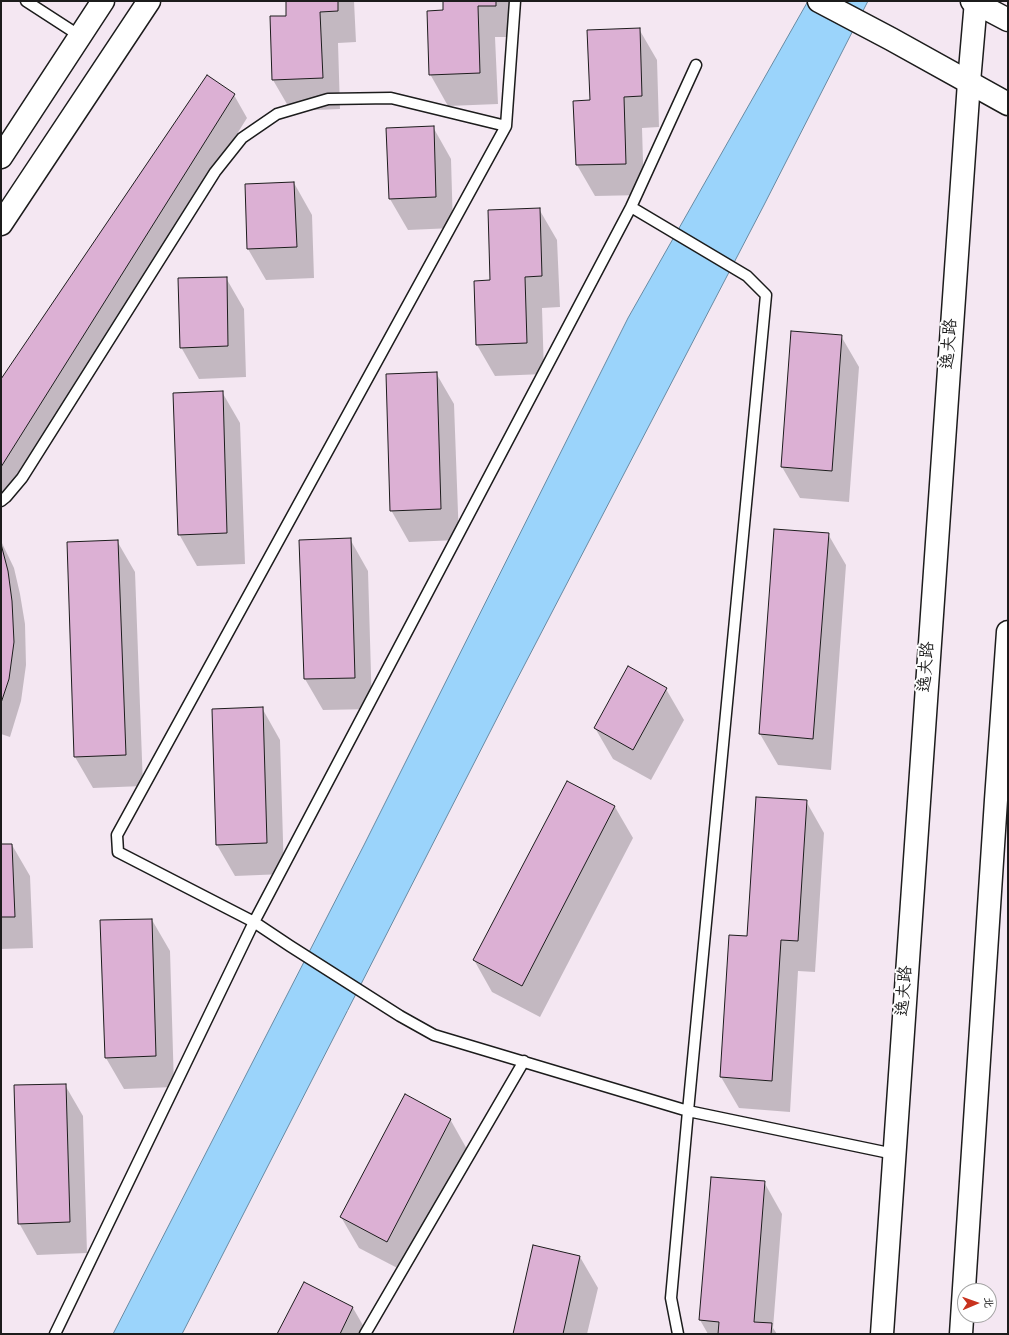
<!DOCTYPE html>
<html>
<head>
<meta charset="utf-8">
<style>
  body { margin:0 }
  #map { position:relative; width:1009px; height:1335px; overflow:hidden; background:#f4e7f2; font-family:"Indie Flower","LXGW WenKai TC",sans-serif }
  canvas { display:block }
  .frame { position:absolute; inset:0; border:2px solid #1c1c1c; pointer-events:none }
  .north { position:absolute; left:957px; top:1283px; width:40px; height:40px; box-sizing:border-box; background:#fff; border:1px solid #a4a4a4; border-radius:50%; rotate:88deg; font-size:11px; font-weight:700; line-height:16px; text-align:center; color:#1c1c1c }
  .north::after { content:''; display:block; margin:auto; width:14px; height:18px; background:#c8321e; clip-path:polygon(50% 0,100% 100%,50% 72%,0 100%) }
</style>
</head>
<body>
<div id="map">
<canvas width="1009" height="1335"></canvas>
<div class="frame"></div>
<div class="north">北</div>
</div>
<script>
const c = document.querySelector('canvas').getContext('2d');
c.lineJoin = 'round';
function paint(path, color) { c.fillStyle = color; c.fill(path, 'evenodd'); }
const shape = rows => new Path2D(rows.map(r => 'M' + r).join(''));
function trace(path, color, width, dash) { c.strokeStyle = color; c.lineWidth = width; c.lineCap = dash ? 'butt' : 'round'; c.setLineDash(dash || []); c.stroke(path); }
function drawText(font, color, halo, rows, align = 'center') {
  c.font = font + ' "Indie Flower","LXGW WenKai TC",sans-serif'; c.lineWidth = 4; c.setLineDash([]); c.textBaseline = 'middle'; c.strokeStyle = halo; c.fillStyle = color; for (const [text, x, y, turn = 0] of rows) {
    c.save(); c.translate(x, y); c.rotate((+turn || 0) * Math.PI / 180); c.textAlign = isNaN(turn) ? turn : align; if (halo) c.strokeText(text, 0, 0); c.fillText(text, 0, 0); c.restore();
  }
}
const water = shape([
  [808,1,868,1,764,205,513,687,182,1334,113,1334,364,845,628,318,808,1]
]);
paint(water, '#9bd4fb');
trace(water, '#688aa2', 1);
paint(shape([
  [287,1,354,1,356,42,338,43,340,109,291,111,273,80,287,17],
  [444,1,512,1,513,37,495,37,498,104,448,106,430,74,444,11],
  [639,29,657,60,659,127,642,128,644,195,595,196,577,165,574,102,591,101],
  [234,95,247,118,1,509,1,381],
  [433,127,451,159,453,228,408,230,390,199],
  [294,183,312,215,314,278,266,280,248,249],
  [539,209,557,240,560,307,542,308,544,374,495,376,477,345],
  [226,278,244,309,246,377,199,379,181,347],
  [841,336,859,367,849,502,800,498,782,467],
  [436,373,454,404,459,540,409,542,391,510],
  [222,392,240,423,245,564,197,566,179,534],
  [775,530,828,534,846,565,831,770,778,765,760,734],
  [350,539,368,571,372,709,323,710,305,679,300,541],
  [1,541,14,568,20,594,25,624,26,665,21,701,10,737,1,734],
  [117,541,135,572,143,786,93,788,75,757],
  [666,689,684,720,651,780,613,759,595,728],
  [262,708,280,740,284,874,235,876,217,845],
  [568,782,615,807,633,838,540,1017,492,992,474,960],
  [806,801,824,833,815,972,798,971,790,1112,739,1108,721,1077,730,936,748,937],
  [1,845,12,845,30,876,33,948,1,949],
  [152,920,170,951,174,1087,124,1089,106,1058],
  [65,1085,83,1116,87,1253,37,1255,19,1223],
  [450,1119,468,1151,405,1272,359,1248,341,1217],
  [764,1182,782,1214,773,1328,777,1334,708,1334,700,1320],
  [580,1257,598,1288,587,1334,514,1334],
  [304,1283,353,1308,368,1334,278,1334]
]), '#0003');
const building = shape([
  [286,1,338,1,338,11,320,12,323,78,272,80,270,16,286,16,286,1],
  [443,1,496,1,496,6,478,6,480,73,429,75,427,11,443,10,443,1],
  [640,28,642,96,624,97,626,164,576,165,573,101,590,100,587,30,640,28],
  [207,75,235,94,1,467,1,379,207,75],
  [434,126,436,197,389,199,386,128,434,126],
  [294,182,297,247,247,249,245,184,294,182],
  [540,208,542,276,525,277,527,343,476,345,474,281,490,280,488,210,540,208],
  [227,277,228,346,180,348,178,278,227,277],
  [791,331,842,335,832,471,781,467,791,331],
  [437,372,441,509,390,511,386,374,437,372],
  [223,391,227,533,178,535,173,393,223,391],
  [774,529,829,533,813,739,759,734,774,529],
  [351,538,355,678,304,679,299,540,351,538],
  [118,540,126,755,74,757,67,542,118,540],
  [1,544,8,571,12,601,14,642,9,679,1,703,1,544],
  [628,666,667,688,633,750,594,728,628,666],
  [263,707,267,843,216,845,212,709,263,707],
  [567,781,615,806,522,986,473,960,567,781],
  [756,797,807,800,798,941,781,940,772,1081,720,1077,729,935,747,936,756,797],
  [1,844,12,844,15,917,1,917,1,844],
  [152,919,156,1056,105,1058,100,920,152,919],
  [66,1084,70,1222,18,1224,14,1085,66,1084],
  [405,1094,451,1119,387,1242,340,1217,405,1094],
  [711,1177,765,1181,754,1322,772,1323,771,1334,718,1334,719,1322,699,1320,711,1177],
  [533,1245,580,1256,563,1334,513,1334,533,1245],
  [304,1282,353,1307,340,1334,277,1334,304,1282]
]);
paint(building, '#dcb0d4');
trace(building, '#1c1c1c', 1);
const service = shape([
  [26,1,80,36],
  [515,1,506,126,117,835,118,852,254,922,290,946,400,1016,434,1035,688,1111,766,295,747,276,631,207],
  [1,501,6,497,22,478,215,172,242,138,277,114,328,99,391,98,506,126],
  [55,1334,254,922,631,207,696,65],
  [365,1334,524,1061],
  [678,1334,671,1298,688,1111,894,1154]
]);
const tertiary = shape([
  [819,1,891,39,1008,104],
  [972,1,1008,20],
  [1,157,103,1],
  [1,224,149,1]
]);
const secondary = shape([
  [882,1334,969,82,976,1],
  [961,1334,996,800,1008,632]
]);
trace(service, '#1c1c1c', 13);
trace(tertiary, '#1c1c1c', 25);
trace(secondary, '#1c1c1c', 25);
trace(service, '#fff', 10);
trace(tertiary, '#fff', 22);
trace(secondary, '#fff', 22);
drawText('17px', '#1c1c1c', '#fff', [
  ["逸夫路",951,344,-86],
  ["逸夫路",928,667,-86],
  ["逸夫路",906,991,-86]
]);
</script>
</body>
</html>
